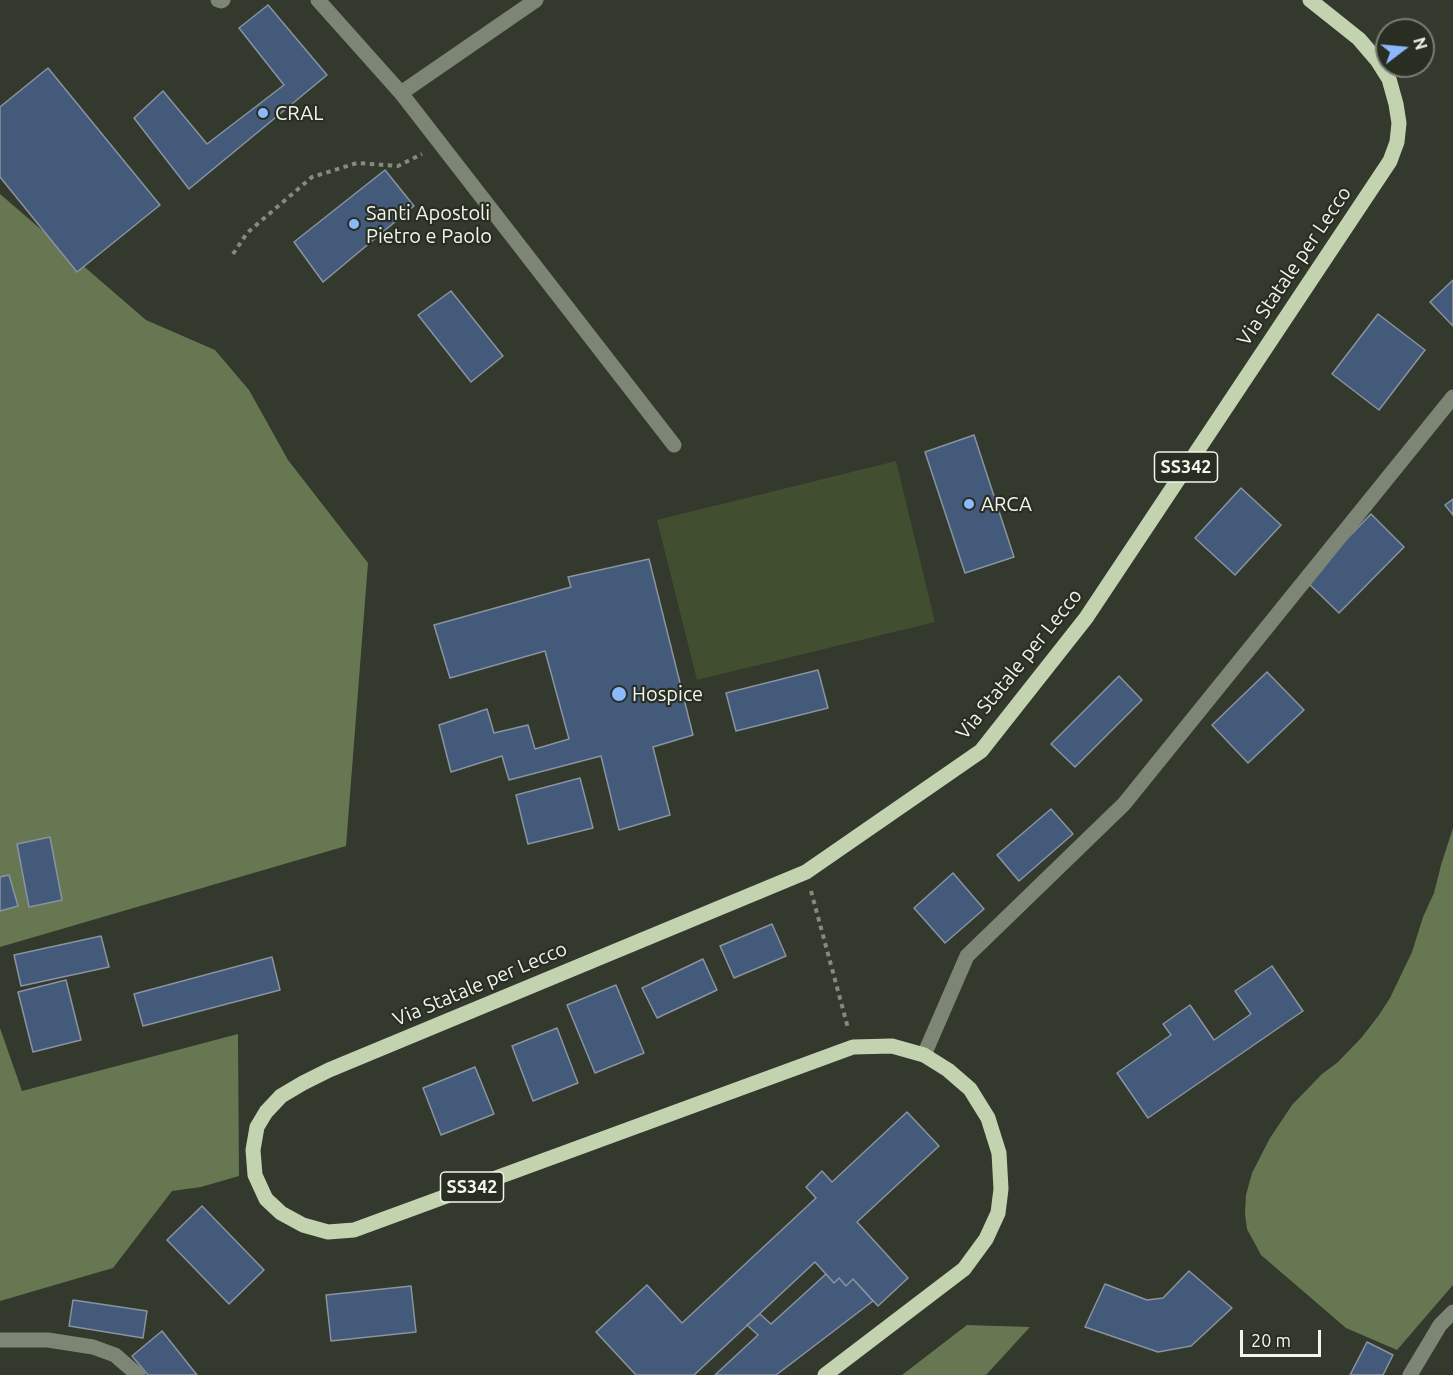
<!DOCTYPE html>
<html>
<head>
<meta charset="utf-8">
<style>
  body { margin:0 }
  #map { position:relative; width:1453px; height:1375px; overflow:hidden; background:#33392c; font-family:Ubuntu,sans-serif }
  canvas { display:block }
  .north { position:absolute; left:1375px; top:18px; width:60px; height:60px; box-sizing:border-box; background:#292e23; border:2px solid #797e74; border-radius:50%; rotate:74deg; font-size:16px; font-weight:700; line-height:24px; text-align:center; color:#f1f5ed }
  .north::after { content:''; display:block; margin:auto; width:21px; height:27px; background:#8cb9fc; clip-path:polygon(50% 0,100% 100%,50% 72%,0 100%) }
  .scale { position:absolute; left:1240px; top:1330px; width:81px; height:27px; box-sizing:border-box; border:3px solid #f1f5ed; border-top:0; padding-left:8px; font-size:18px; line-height:21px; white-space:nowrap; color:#f1f5ed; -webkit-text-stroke:4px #292e23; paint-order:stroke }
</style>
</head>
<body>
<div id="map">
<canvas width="1453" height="1375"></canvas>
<div class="north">N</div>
<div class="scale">20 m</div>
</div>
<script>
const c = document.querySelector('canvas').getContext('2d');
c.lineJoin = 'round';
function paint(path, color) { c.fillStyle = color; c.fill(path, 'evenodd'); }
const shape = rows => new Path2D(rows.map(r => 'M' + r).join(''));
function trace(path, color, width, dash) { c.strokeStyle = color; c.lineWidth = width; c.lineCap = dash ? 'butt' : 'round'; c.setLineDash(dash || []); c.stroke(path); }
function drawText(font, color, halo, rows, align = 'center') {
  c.font = font + ' Ubuntu,sans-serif'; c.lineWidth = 4.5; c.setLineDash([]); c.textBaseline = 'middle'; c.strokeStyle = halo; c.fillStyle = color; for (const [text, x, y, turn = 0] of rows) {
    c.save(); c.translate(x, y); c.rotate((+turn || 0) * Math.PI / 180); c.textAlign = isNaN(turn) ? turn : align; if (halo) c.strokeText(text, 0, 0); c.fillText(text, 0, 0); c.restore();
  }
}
paint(shape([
  [896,461,935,622,697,680,657,520]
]), '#414e30');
paint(shape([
  [0,194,146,320,215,350,249,390,288,460,368,563,346,846,0,947],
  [1453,828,1453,1285,1397,1350,1346,1328,1261,1255,1247,1229,1245,1214,1246,1195,1252,1173,1270,1138,1292,1105,1322,1074,1338,1062,1362,1037,1379,1015,1390,998,1412,952,1423,917,1434,893,1441,865],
  [0,1028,22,1091,238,1034,239,1176,201,1187,172,1191,113,1268,0,1301],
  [967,1325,1030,1327,986,1375,902,1375]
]), '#667751');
const building = shape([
  [268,5,327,75,189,189,134,118,163,91,207,144,284,85,239,28,268,5],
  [48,68,160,205,77,272,0,177,0,107,48,68],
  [385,170,414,206,323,282,294,242,385,170],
  [1453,280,1453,326,1430,302,1453,280],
  [451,291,503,356,471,382,418,315,451,291],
  [1378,314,1425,350,1379,410,1332,374,1378,314],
  [974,435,1014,557,965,573,925,452,974,435],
  [1241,488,1281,525,1235,575,1195,538,1241,488],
  [1453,499,1453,515,1445,505,1453,499],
  [1371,514,1404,547,1339,613,1306,581,1371,514],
  [649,559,693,735,653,747,670,815,619,830,601,756,509,780,502,756,451,772,439,725,487,709,494,733,528,725,535,749,569,739,545,651,450,678,434,625,571,587,568,577,649,559],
  [818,670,828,708,736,731,726,693,818,670],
  [1267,672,1304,710,1248,763,1212,725,1267,672],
  [1119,676,1142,700,1075,767,1051,744,1119,676],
  [580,778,593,828,528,844,516,795,580,778],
  [1051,809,1073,834,1019,881,997,855,1051,809],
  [50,837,62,900,29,907,17,844,50,837],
  [953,873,984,909,945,943,914,908,953,873],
  [9,875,18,906,0,911,0,877,9,875],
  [772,924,786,956,734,978,720,946,772,924],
  [101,936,109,967,21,986,14,955,101,936],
  [272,957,280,990,143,1026,134,994,272,957],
  [703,959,717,990,657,1018,642,988,703,959],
  [1272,966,1303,1011,1148,1118,1117,1073,1171,1035,1163,1024,1190,1005,1214,1040,1251,1014,1235,991,1272,966],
  [66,980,81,1040,33,1052,18,992,66,980],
  [616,985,644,1053,595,1073,567,1005,616,985],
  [557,1028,578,1083,533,1101,512,1046,557,1028],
  [475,1067,494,1114,441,1135,423,1088,475,1067],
  [907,1112,939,1146,857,1222,908,1278,878,1306,853,1279,846,1286,839,1278,834,1283,815,1262,694,1375,636,1375,596,1332,647,1285,682,1323,816,1198,806,1187,822,1171,832,1182,907,1112],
  [202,1206,264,1270,229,1304,167,1240,202,1206],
  [1189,1271,1232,1308,1191,1346,1158,1352,1085,1327,1105,1284,1147,1300,1163,1298,1189,1271],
  [826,1274,834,1283,839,1278,846,1286,853,1279,873,1301,776,1375,715,1375,758,1335,747,1325,760,1314,771,1324,826,1274],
  [411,1286,416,1332,331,1341,326,1295,411,1286],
  [73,1300,147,1311,143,1338,69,1326,73,1300],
  [162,1331,197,1375,148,1375,132,1356,162,1331],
  [1367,1342,1393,1355,1383,1375,1350,1375,1367,1342]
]);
paint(building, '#445a7b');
trace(building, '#8a93a0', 1.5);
trace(shape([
  [233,254,247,233,312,177,357,163,398,166,422,154],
  [811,891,848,1028]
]), '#858a7f', 4, [4.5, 4.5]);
trace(shape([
  [218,0,221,1,223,0],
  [318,0,401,93,536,0],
  [401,93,674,445],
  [924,1055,967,956,1124,804,1453,397],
  [0,1340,48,1340,93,1347,115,1355,138,1375],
  [1410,1375,1440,1325,1453,1312]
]), '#7d8574', 15);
trace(shape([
  [825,1375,964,1269,986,1239,998,1213,1001,1189,999,1153,988,1118,970,1089,948,1070,924,1055,892,1046,853,1047,354,1230,328,1232,303,1225,281,1213,266,1199,255,1175,253,1150,257,1127,266,1112,281,1096,303,1083,329,1070,806,872,981,751,1086,618,1390,161,1397,142,1399,123,1396,104,1389,79,1377,60,1359,39,1310,0]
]), '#c3d3b0', 15);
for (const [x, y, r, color] of [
  [263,113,6,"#8cb9fc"],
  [354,224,6,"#8cb9fc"],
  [969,504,6,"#8cb9fc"],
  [619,694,8,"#8cb9fc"]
]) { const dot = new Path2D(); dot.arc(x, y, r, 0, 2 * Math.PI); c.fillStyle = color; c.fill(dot); trace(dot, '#292e23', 2); }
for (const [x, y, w] of [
  [1186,467,63],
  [472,1187,63]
]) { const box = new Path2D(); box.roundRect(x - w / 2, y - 15, w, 30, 4.5); c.fillStyle = '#292e23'; c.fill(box); trace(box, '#f1f5ed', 1.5); }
drawText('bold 18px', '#f1f5ed', null, [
  ["SS342",1186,467],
  ["SS342",472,1187]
]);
drawText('20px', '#f1f5ed', '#292e23', [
  ["CRAL",275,113],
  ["Santi Apostoli",366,213],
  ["Pietro e Paolo",366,236],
  ["ARCA",981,504],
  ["Hospice",632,694]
], 'left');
drawText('20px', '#f1f5ed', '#292e23', [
  ["Via Statale per Lecco",1294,266,-56],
  ["Via Statale per Lecco",1019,664,-51],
  ["Via Statale per Lecco",480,984,-23]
]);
</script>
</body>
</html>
